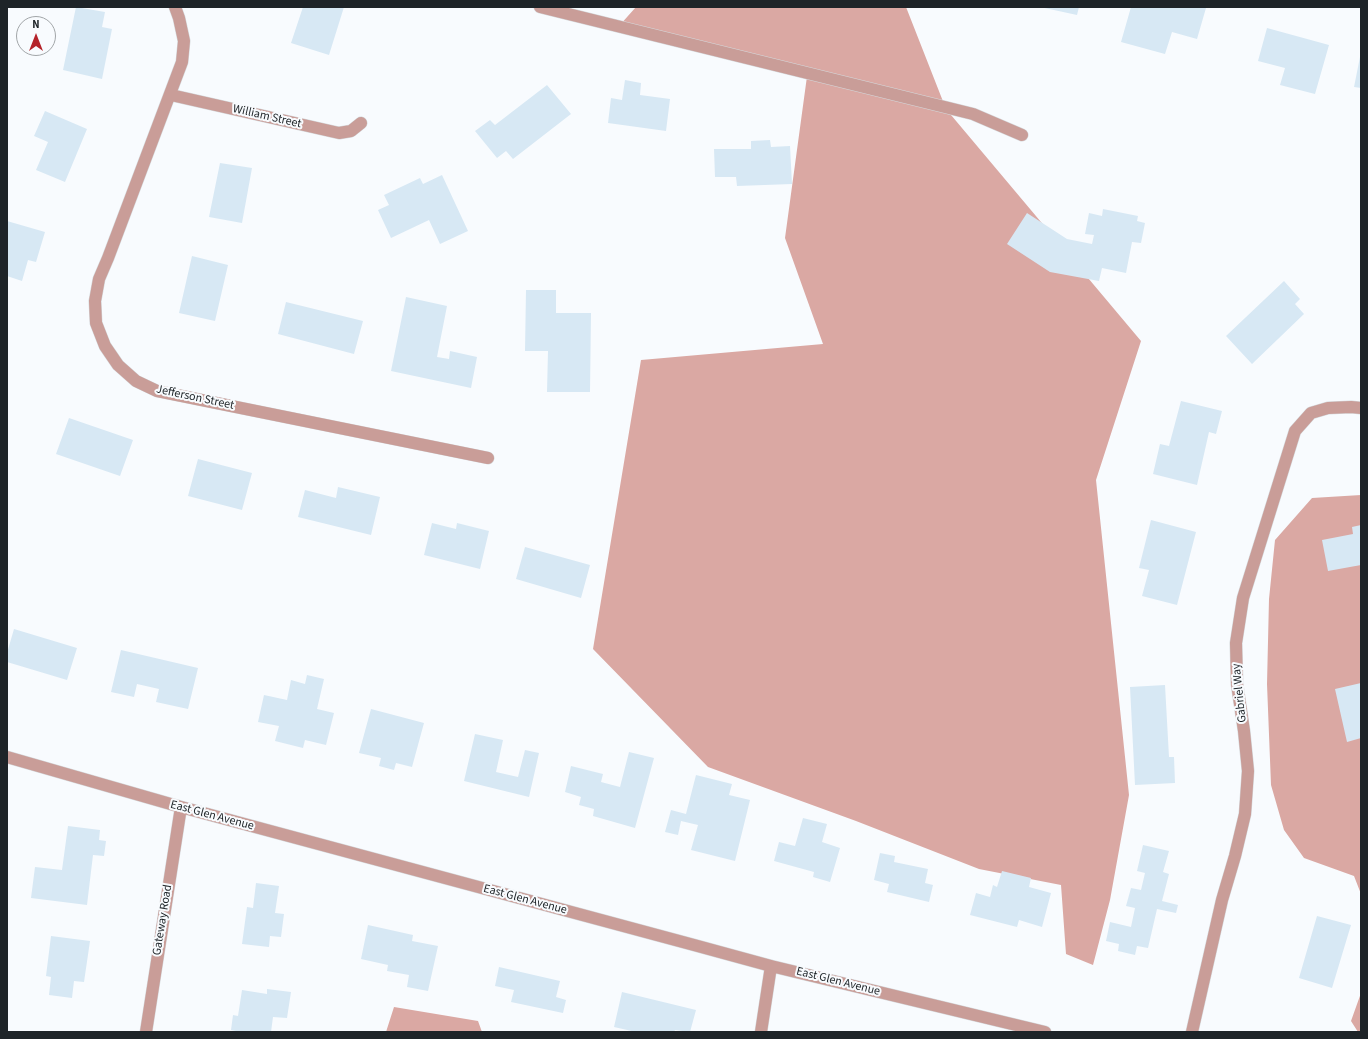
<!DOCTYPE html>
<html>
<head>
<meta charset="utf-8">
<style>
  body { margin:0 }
  #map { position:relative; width:1368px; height:1039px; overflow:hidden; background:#f8fbfe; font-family:"Source Sans 3",sans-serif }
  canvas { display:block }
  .frame { position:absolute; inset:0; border:8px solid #1e2428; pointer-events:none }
  .north { position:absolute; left:16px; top:16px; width:40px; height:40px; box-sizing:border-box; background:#f8fbfe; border:1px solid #a1a5a8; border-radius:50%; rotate:0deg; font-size:11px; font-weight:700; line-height:16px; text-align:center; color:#1e2428 }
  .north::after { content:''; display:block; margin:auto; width:14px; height:18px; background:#b4232a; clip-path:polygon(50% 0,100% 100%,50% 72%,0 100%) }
</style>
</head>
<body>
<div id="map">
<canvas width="1368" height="1039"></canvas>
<div class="frame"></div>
<div class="north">N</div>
</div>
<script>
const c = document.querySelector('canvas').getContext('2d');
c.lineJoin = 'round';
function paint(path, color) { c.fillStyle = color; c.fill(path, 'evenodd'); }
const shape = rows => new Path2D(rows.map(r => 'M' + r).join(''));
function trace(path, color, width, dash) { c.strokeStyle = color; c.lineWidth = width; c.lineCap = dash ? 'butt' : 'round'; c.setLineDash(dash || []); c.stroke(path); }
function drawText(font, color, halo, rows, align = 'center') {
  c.font = font + ' "Source Sans 3",sans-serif'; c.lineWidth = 4; c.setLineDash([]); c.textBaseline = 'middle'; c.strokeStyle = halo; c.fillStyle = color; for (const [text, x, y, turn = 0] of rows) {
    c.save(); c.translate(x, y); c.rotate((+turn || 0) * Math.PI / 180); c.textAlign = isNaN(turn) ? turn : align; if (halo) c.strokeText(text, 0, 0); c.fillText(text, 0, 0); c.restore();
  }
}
paint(shape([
  [636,7,906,7,946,109,1141,341,1096,480,1129,795,1110,900,1093,965,1066,954,1061,885,979,869,856,821,708,767,593,649,641,360,823,344,785,238,808,69,619,26],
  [1361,495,1361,894,1354,876,1304,858,1284,830,1271,785,1267,684,1269,599,1275,540,1312,498],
  [1361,993,1361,1032,1358,1032,1351,1021],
  [394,1007,478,1021,482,1032,386,1032]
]), '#daa8a3');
paint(shape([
  [76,7,105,12,102,27,112,29,102,79,63,70],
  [303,7,344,7,329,55,291,43],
  [1040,7,1079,7,1077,15],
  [1131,7,1204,7,1206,8,1197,39,1172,32,1165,54,1121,42],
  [1267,28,1329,45,1315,94,1280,85,1285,68,1258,61],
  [1360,57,1361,57,1361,88,1354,87],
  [625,80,641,83,640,95,670,99,666,131,608,123,611,98,622,100],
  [547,85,571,114,513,159,506,151,497,158,475,131,490,120,495,125],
  [45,111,87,129,65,182,36,170,48,142,34,136],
  [770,140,771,147,790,146,792,184,737,186,736,177,715,177,714,149,751,149,751,141],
  [220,163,252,168,242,223,209,217],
  [442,175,468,231,440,244,429,220,391,238,378,210,389,205,384,195,420,178,423,184],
  [1103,209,1138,216,1137,221,1145,223,1141,243,1132,242,1126,273,1102,268,1099,281,1050,272,1007,244,1027,213,1067,239,1092,244,1094,235,1085,234,1089,213,1102,216],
  [7,221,45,232,36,262,28,260,22,281,7,276],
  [192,256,228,265,215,321,179,313],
  [1284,281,1300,299,1295,304,1304,314,1252,364,1226,336],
  [526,290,556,290,556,313,591,313,590,392,547,392,548,351,525,351],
  [406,297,447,306,437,357,449,359,450,351,477,357,471,388,391,371],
  [286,302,363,321,354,354,278,334],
  [1181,401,1222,411,1216,434,1209,432,1197,485,1153,474,1160,444,1169,446],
  [69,418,133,440,120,476,56,454],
  [198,459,252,473,242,510,188,496],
  [338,487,380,497,371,535,298,517,305,490,336,498],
  [1151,520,1196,532,1177,605,1142,596,1149,570,1139,568],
  [432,523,456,529,457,523,489,531,480,569,424,555],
  [1361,525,1361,565,1328,571,1322,540,1353,534,1352,527],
  [525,547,590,565,581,598,516,579],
  [14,629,77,648,67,680,7,662,7,653],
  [121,650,198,668,188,709,156,702,159,689,137,684,134,697,111,692],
  [307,675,324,679,317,709,334,713,326,745,305,740,303,748,275,741,279,726,258,722,264,695,287,700,291,680,305,684],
  [1361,683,1361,738,1347,742,1335,689],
  [1165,685,1169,757,1174,757,1175,783,1135,785,1130,687],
  [371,709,424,723,412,767,396,763,394,770,379,766,381,758,359,753],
  [475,734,503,740,496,772,518,777,525,750,539,753,529,797,464,781],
  [629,752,654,758,635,828,593,816,594,809,579,805,581,797,565,792,571,766,603,774,601,782,620,787],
  [696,775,732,784,729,795,750,800,735,861,691,850,698,825,681,821,678,835,665,832,671,810,686,814],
  [803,818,827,824,822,842,840,848,830,882,813,877,814,872,774,861,779,842,795,846],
  [68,826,100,830,99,840,106,841,104,856,93,855,87,905,31,898,35,867,62,870],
  [1143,845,1169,851,1163,872,1169,874,1162,901,1178,905,1176,913,1157,909,1148,948,1137,946,1135,955,1118,951,1119,944,1106,941,1110,922,1131,927,1135,908,1126,906,1131,888,1141,890,1145,873,1137,871],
  [880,853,895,856,894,862,928,869,925,883,933,885,929,902,887,892,889,884,874,880],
  [1002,871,1031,878,1029,887,1051,893,1042,927,1019,920,1017,927,970,915,976,893,990,897,993,885,997,887],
  [256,883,279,886,275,913,284,914,281,937,270,936,269,947,242,944,247,907,253,908],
  [1317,916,1351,925,1332,988,1299,978],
  [368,925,413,935,412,941,438,946,428,991,407,987,409,975,387,971,388,965,361,959],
  [51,936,90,941,84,982,74,981,72,998,49,995,51,977,46,976],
  [499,967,560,981,556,997,566,1000,563,1013,511,1002,514,990,495,986],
  [267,989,291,992,287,1018,273,1017,271,1032,241,1032,231,1030,233,1015,238,1016,242,990,267,994],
  [622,992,696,1010,690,1032,675,1030,674,1032,636,1032,614,1027]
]), '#d7e8f4');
const minor = shape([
  [175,7,179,18,184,41,182,62,108,258,99,279,95,301,96,323,105,346,118,365,136,381,157,391,488,458],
  [540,7,973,114,1022,135],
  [171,95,339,133,351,131,361,123],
  [7,757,181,807,694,945,771,966,1045,1032],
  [146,1032,181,807],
  [761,1032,771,966],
  [1192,1032,1222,900,1235,856,1245,814,1248,771,1244,731,1237,684,1236,643,1243,598,1295,431,1311,413,1328,408,1351,407,1361,408]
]);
trace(minor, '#d5d9dc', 13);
trace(minor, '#c99d98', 12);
drawText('12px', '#1e2428', '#f8fbfe', [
  ["William Street",267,117,13],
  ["Jefferson Street",195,398,12],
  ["Gabriel Way",1240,693,-96],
  ["East Glen Avenue",212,816,15],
  ["East Glen Avenue",525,900,15],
  ["Gateway Road",163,920,-81],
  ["East Glen Avenue",838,982,14]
]);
</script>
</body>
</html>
